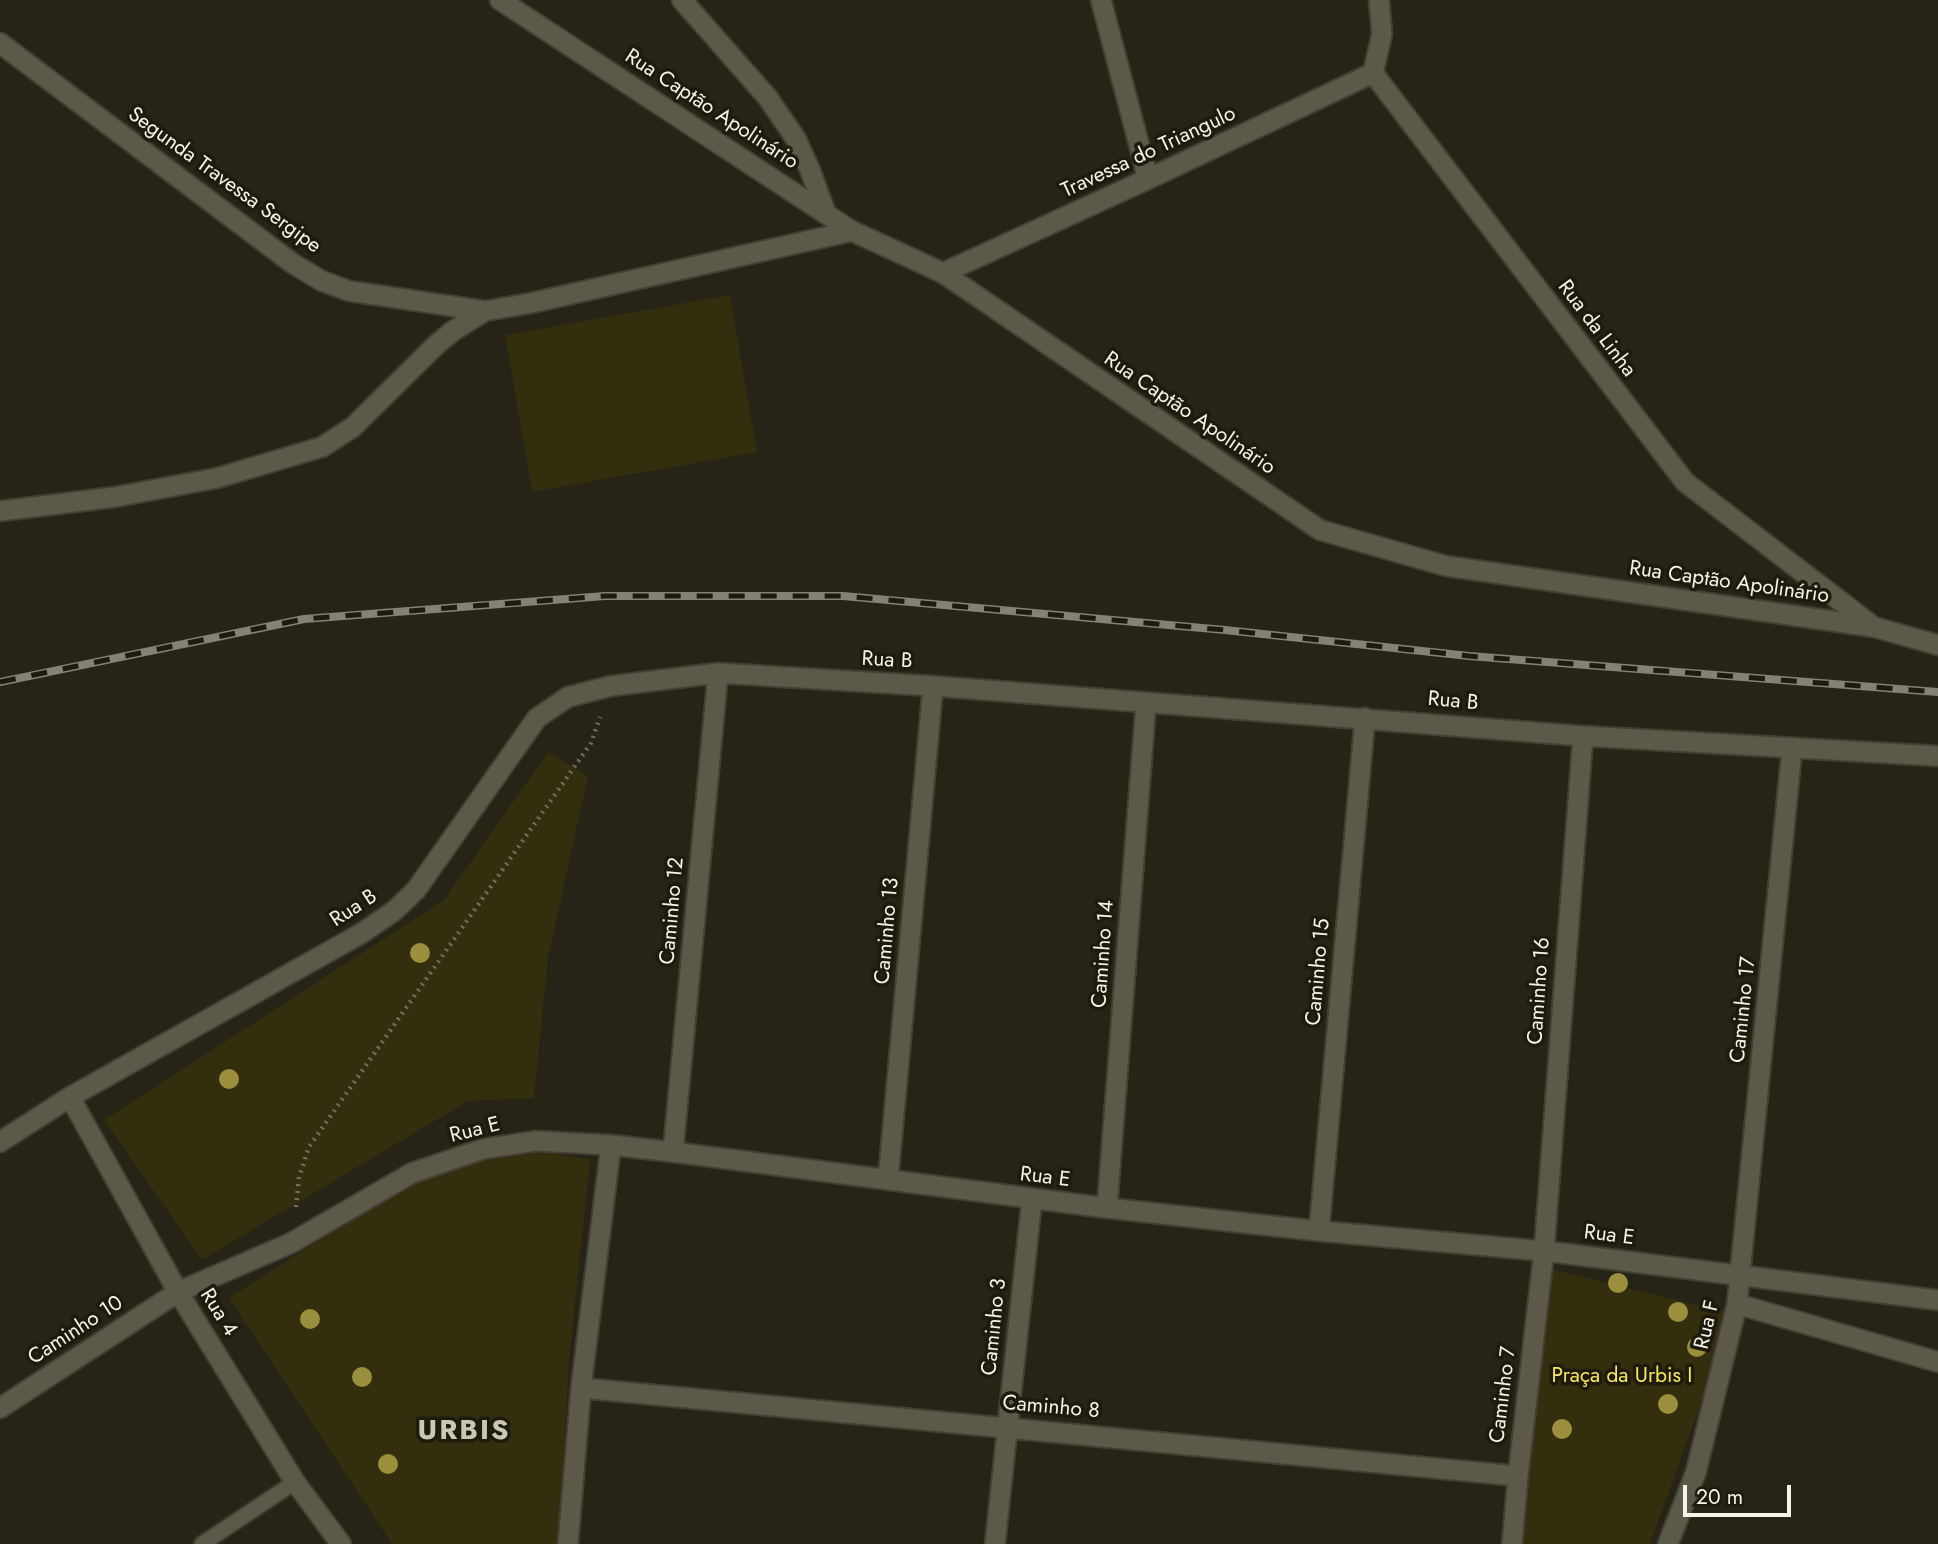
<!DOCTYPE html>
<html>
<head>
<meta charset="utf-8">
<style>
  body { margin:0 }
  #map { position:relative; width:1938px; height:1544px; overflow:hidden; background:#262416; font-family:Jost,sans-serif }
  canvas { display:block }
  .scale { position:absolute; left:1683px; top:1485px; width:108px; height:32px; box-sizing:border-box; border:4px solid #f5f3ea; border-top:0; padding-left:9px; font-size:21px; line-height:24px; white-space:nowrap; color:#f5f3ea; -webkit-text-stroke:5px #1d1b0d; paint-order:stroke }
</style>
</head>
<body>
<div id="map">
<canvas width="1938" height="1544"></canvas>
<div class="scale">20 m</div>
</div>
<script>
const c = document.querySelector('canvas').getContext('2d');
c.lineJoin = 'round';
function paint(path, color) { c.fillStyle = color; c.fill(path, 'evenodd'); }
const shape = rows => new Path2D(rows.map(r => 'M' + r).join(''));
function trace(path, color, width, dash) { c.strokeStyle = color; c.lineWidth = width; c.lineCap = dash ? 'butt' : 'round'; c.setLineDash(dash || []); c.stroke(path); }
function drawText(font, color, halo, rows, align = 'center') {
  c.font = font + ' Jost,sans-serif'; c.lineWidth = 7; c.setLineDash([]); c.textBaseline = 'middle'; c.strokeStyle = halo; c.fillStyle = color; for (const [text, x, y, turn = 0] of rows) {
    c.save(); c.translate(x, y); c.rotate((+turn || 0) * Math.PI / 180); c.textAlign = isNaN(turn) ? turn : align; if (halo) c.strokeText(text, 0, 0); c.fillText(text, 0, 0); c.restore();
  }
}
paint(shape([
  [730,295,757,452,532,492,505,335],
  [548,752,588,776,548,958,534,1098,468,1101,202,1260,104,1120,444,900],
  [526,1150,590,1159,569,1362,559,1544,392,1544,229,1298,403,1187,461,1159],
  [1550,1269,1726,1312,1706,1389,1650,1544,1520,1544]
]), '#332e0e');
const service = shape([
  [202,1544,295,1482]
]);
const minor = shape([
  [682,0,768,98,796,139,810,170,825,211],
  [1101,0,1148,179],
  [1379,0,1382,34,1373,73,1685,482,1874,627],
  [0,43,292,263,322,281,349,291,485,311],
  [943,273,1148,179,1373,73],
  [0,511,115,497,217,478,322,447,353,427,436,345,453,331,485,311,531,303,852,231],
  [70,1097,178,1292,295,1482,341,1544],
  [0,1142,70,1097,362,933,394,911,416,890,537,718,568,697,611,686,718,673,933,686,1583,736,1938,756],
  [673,1152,718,673],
  [888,1180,933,686],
  [1107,1208,1146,703],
  [1319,1231,1365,718],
  [1737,1304,1938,1362],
  [581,1388,1518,1476],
  [0,1408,178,1292,291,1243,412,1173,483,1149,536,1141,611,1145,673,1152,1107,1208,1319,1231,1544,1251,1938,1300],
  [568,1544,581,1388,611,1145],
  [995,1544,1032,1199],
  [1512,1544,1518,1476,1544,1251,1583,736],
  [1668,1544,1696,1472,1737,1304,1792,749]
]);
const tertiary = shape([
  [500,0,852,231,943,273,1320,530,1446,566,1874,627,1938,645]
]);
trace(service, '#424036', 18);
trace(minor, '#424036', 23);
trace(tertiary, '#424036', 23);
trace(shape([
  [296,1207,299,1177,309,1147,591,743,600,717]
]), '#727064', 4.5, [2, 5]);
trace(service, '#5c5949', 14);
trace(minor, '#5c5949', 19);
trace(tertiary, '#5c5949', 19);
const rail = shape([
  [0,682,304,619,605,596,843,596,1225,630,1469,656,1938,692]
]);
trace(rail, '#848277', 8);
trace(rail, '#1d1b0d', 5, [16]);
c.fillStyle = '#9b8f3d';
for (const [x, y] of [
  [420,953],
  [229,1079],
  [1618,1283],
  [1678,1312],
  [310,1319],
  [1697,1347],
  [362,1377],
  [1668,1404],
  [1562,1429],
  [388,1464]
]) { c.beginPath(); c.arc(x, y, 10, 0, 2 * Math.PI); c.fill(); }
drawText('21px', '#f5f3ea', '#1d1b0d', [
  ["Rua Captão Apolinário",711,110,33],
  ["Travessa do Triangulo",1149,153,-25],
  ["Segunda Travessa Sergipe",224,181,36],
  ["Rua da Linha",1596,329,53],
  ["Rua Captão Apolinário",1189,414,34],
  ["Rua Captão Apolinário",1729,583,8],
  ["Rua B",887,661,3],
  ["Rua B",1453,702,5],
  ["Rua B",354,909,-33],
  ["Caminho 12",673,911,-85],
  ["Caminho 13",888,931,-85],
  ["Caminho 14",1104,954,-86],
  ["Caminho 15",1319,972,-85],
  ["Caminho 16",1540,991,-86],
  ["Caminho 17",1744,1010,-84],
  ["Rua E",475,1131,-14],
  ["Rua E",1045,1178,7],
  ["Rua E",1609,1236,7],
  ["Rua 4",218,1313,58],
  ["Rua F",1708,1325,-77],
  ["Caminho 3",995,1327,-84],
  ["Caminho 10",76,1331,-33],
  ["Caminho 7",1504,1395,-83],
  ["Caminho 8",1051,1408,5]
]);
drawText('21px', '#fae75d', '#1d1b0d', [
  ["Praça da Urbis I",1622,1377]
]);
c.letterSpacing = '2px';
drawText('bold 28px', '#cac8b5', '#1d1b0d', [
  ["URBIS",464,1432]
]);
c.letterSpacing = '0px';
</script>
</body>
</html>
